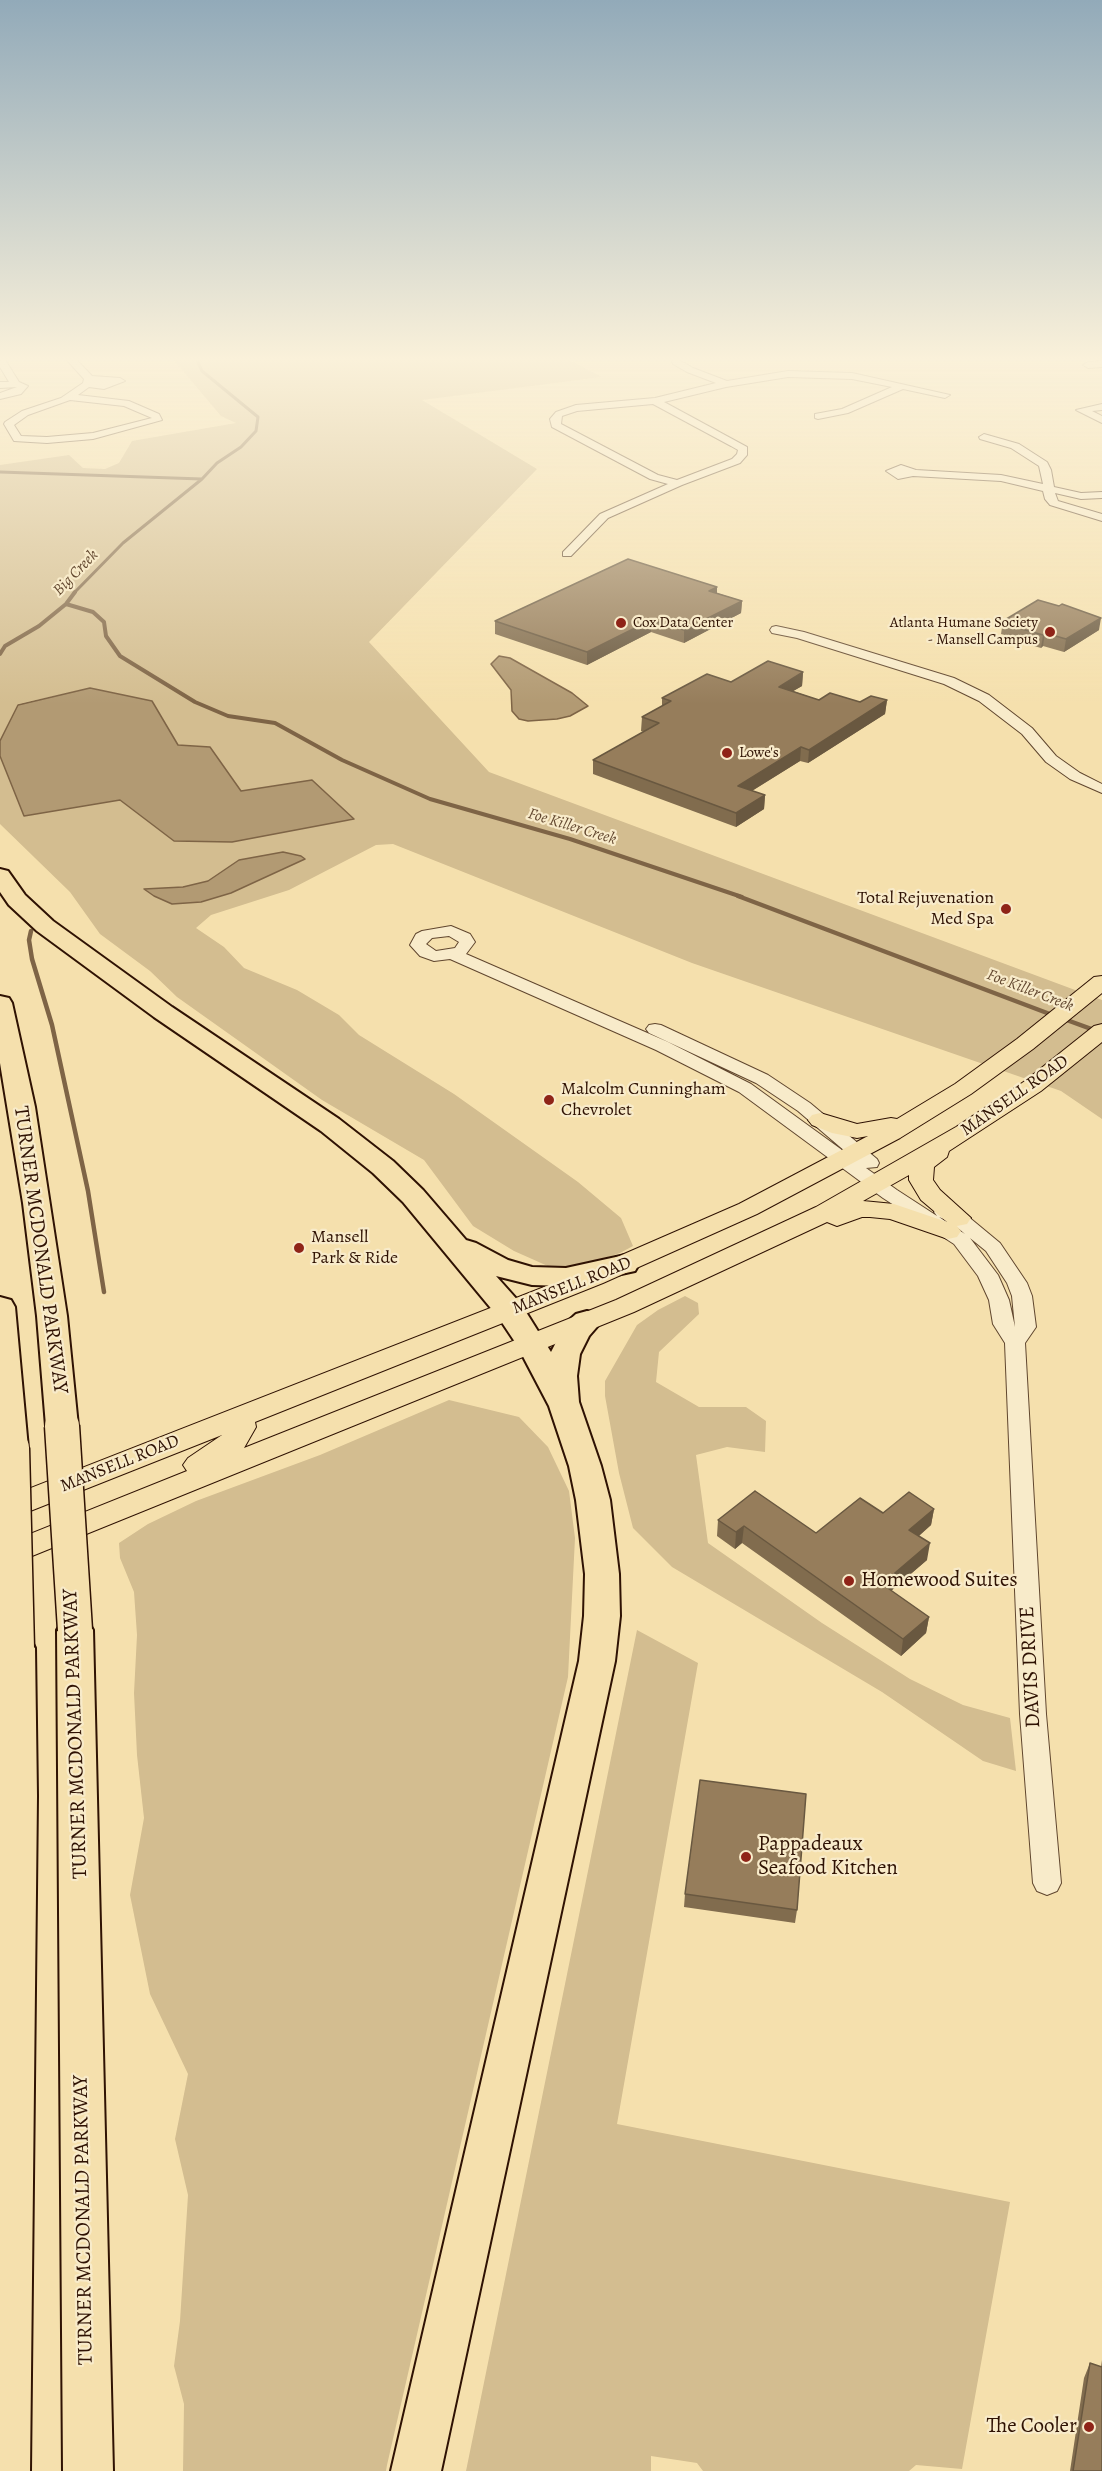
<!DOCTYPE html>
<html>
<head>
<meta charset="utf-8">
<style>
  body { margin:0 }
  canvas { display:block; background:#f5e0ad }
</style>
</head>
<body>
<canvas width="1102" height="2471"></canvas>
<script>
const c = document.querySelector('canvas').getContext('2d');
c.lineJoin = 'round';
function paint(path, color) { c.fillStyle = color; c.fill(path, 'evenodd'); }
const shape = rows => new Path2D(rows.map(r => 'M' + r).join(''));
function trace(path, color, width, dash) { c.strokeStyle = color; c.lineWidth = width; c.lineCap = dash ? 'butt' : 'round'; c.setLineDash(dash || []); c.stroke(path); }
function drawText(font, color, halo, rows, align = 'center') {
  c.font = font + ' Alegreya,serif'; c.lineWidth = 4.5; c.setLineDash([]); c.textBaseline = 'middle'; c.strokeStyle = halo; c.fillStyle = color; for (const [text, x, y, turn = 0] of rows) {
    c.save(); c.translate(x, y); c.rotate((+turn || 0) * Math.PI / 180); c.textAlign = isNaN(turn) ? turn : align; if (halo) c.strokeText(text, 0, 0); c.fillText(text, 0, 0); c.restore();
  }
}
paint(shape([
  [172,358,565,358,602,377,422,400,537,469,369,642,489,772,1102,1000,1102,1119,1061,1091,692,963,393,844,376,845,289,890,211,915,196,928,224,947,244,968,297,990,339,1015,359,1035,454,1094,578,1182,621,1218,633,1246,620,1253,574,1268,550,1267,514,1251,473,1226,424,1160,322,1100,177,997,150,971,100,934,70,892,0,824,0,756,24,816,120,800,174,841,353,820,312,780,241,791,210,747,178,745,152,701,90,688,18,704,0,741,0,465,69,455,83,468,105,469,119,463,132,441,236,423,221,416],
  [685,1296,698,1303,699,1314,659,1352,656,1382,699,1407,746,1407,766,1421,765,1452,727,1447,696,1455,708,1543,822,1623,910,1679,963,1705,1010,1718,1016,1771,983,1761,882,1692,672,1567,633,1528,619,1473,605,1396,605,1381,637,1325,658,1310],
  [449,1400,519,1417,548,1447,569,1491,575,1538,568,1677,387,2465,386,2471,183,2471,184,2404,174,2366,180,2321,188,2195,175,2139,188,2074,150,1994,130,1895,144,1818,137,1755,134,1693,137,1635,134,1592,120,1558,119,1543,148,1524,196,1501,320,1455],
  [637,1630,698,1663,617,2124,1010,2202,962,2469,916,2465,909,2471,703,2471,697,2463,651,2456,651,2471,466,2471]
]), '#d3bd90');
const water = shape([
  [499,656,510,658,572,693,588,706,570,716,557,719,528,721,519,719,512,711,511,690,491,664,499,656],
  [90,688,152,701,178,745,210,747,241,791,312,780,354,819,232,842,174,841,120,800,24,816,0,756,0,741,18,705,90,688],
  [283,852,301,856,305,859,231,893,201,902,172,904,154,896,144,889,183,887,208,881,239,860,283,852]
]);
paint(water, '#b29a73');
trace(water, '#7e6446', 1.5);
trace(shape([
  [0,472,202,479],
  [74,593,123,543,202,479,217,463,241,447,256,431,258,417,202,371,196,358]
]), '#7e6446', 3);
trace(shape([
  [66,604,93,612,104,622,106,636,120,656,195,702,228,716,275,723,342,760,430,799,570,839,742,897],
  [0,654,5,646,39,626,66,604,75,592]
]), '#7e6446', 4);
trace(shape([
  [738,896,1055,1016],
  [31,931,29,940,32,959,52,1025,88,1191,104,1292],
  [1064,1019,1102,1033]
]), '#7e6446', 4.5);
const minor = shape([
  [0,358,4,358,19,382,28,386,21,394,0,399,0,393,17,387,0,388,0,382,9,382,0,367,0,358],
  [65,358,75,358,92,376,120,378,125,381,104,389,89,387,78,395,129,401,159,414,162,420,93,439,47,443,14,441,4,424,5,422,22,411,61,398,83,383,84,379,65,358],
  [70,400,124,406,152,418,93,433,47,437,21,436,14,425,28,415,70,400],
  [671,358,681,358,681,361,693,368,727,381,788,371,852,373,950,395,945,398,903,389,848,413,818,419,815,418,815,414,842,409,892,387,852,379,788,377,726,387,664,402,747,447,747,455,740,463,682,485,608,518,571,556,563,556,563,552,600,514,668,484,650,479,552,427,550,419,556,412,576,405,655,398,716,383,687,372,673,364,671,358],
  [653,404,731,446,738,450,737,454,732,459,677,480,658,475,561,424,562,416,577,411,653,404],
  [1102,361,1102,367,1088,368,1083,365,1088,362,1102,361],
  [1102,404,1102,410,1092,411,1102,416,1102,423,1076,410,1102,404],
  [984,434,1019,444,1047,462,1051,470,1054,487,1081,493,1102,492,1102,498,1081,499,1055,493,1058,501,1102,514,1102,521,1050,505,1045,499,1043,491,1001,481,913,476,898,479,886,471,901,465,916,470,1001,475,1043,484,1039,466,1011,448,980,439,979,437,984,434],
  [776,626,804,632,954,678,989,695,1032,728,1056,756,1080,773,1102,784,1102,793,1070,779,1046,762,1022,734,979,701,944,684,797,638,772,633,770,630,772,627,776,626],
  [451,926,470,934,475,942,466,954,668,1042,751,1084,853,1158,798,1111,756,1083,649,1033,646,1029,649,1025,655,1024,661,1025,768,1075,810,1103,877,1159,879,1163,877,1167,866,1168,897,1190,937,1216,934,1212,937,1208,944,1206,965,1214,1000,1243,1027,1283,1032,1296,1036,1327,1025,1343,1046,1714,1061,1883,1057,1891,1047,1895,1037,1891,1033,1883,1020,1714,1005,1343,993,1324,989,1300,978,1276,954,1244,883,1198,739,1092,656,1050,450,959,434,961,420,956,410,945,416,934,422,931,451,926],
  [449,936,459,942,455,948,436,951,426,944,432,938,449,936],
  [939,1217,951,1222,965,1234,939,1217],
  [970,1238,986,1251,1007,1283,1012,1296,1015,1327,1009,1300,998,1275,970,1238]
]);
const major = shape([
  [1102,976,1102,993,1033,1049,971,1094,900,1138,757,1214,603,1283,255,1422,256,1427,244,1448,616,1300,816,1207,956,1127,1025,1081,1094,1026,1102,1024,1102,1042,1041,1091,949,1151,947,1157,934,1167,933,1180,940,1190,971,1218,967,1224,957,1226,961,1231,957,1237,948,1239,890,1219,870,1217,862,1217,837,1226,827,1222,634,1312,0,1569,0,1546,187,1471,183,1465,188,1458,222,1435,0,1523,0,1500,585,1271,739,1204,868,1136,857,1138,832,1133,812,1125,808,1120,812,1115,820,1113,857,1124,891,1118,897,1119,955,1084,1017,1039,1094,977,1102,976],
  [909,1175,909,1180,921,1200,947,1222,894,1204,863,1201,909,1175]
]);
const highway = shape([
  [0,869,8,871,25,895,53,921,172,1007,339,1119,393,1161,423,1190,466,1240,476,1243,508,1260,532,1267,566,1268,625,1255,635,1257,639,1264,635,1271,566,1286,532,1285,496,1276,521,1304,551,1352,566,1323,576,1314,587,1311,598,1314,602,1321,589,1336,580,1354,577,1376,579,1402,601,1466,610,1500,619,1574,620,1616,615,1661,441,2471,391,2471,579,1661,584,1616,585,1574,576,1500,569,1466,549,1406,517,1345,499,1318,403,1202,373,1173,321,1131,154,1017,37,931,9,905,0,892,0,869],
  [0,996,9,998,12,1003,35,1107,67,1316,78,1426,73,1434,62,1437,51,1434,46,1426,37,1316,23,1203,0,1063,0,996],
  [0,1297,11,1300,15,1307,28,1448,23,1456,12,1459,0,1455,0,1297],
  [75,1616,87,1620,93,1630,113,2471,63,2471,57,1630,63,1620,75,1616],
  [17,1634,30,1638,35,1648,37,1796,30,2471,0,2471,0,1647,4,1638,17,1634]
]);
trace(minor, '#60462e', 2);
trace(major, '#2f1203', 2);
trace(highway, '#2f1203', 4);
paint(minor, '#f8ebca');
paint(major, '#f5e0ad');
paint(highway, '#f5e0ad');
const highwayBridge = shape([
  [62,1426,75,1630],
  [12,1448,17,1648]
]);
trace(highwayBridge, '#2f1203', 37, []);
trace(highwayBridge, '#f5e0ad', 34);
paint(shape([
  [717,587,717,593,742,601,741,613,684,643,651,632,587,665,495,634,495,621],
  [1003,621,1099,630,1064,652,1043,646,1041,648,1020,642,1020,639,1001,634],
  [803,672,802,686,793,691,819,700,860,702,887,700,885,714,808,763,800,761,752,791,765,795,764,809,736,827,593,774,593,760,644,732,641,731,642,717,662,706,662,698,731,682],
  [934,1509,931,1525,919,1536,927,1560,891,1591,929,1617,926,1633,901,1656,742,1543,735,1549,717,1536,718,1520,816,1533,883,1513],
  [685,1894,797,1910,795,1923,684,1907],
  [1102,2360,1102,2471,1070,2471,1084,2378,1090,2363,1101,2367]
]), '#816c4e');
paint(shape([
  [717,587,717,599,709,591],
  [742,601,741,613,684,643,684,630],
  [1101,618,1099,630,1064,652,1066,639],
  [651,620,651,632,587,665,587,652],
  [1045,633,1043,646,1041,648,1043,635],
  [803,672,802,686,778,700,779,687],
  [887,700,885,714,808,763,809,750],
  [801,747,800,761,737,800,738,786],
  [765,795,764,809,736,827,736,813],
  [934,1509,931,1525,907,1546,909,1530],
  [744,1526,742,1543,735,1549,736,1532],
  [930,1543,927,1560,879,1601,882,1584],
  [929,1617,926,1633,901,1656,903,1639]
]), '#695840');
const building = shape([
  [628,559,717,587,709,591,742,601,684,630,651,620,587,652,495,621,628,559],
  [1038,600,1059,606,1062,604,1101,618,1066,639,1045,633,1043,635,1022,629,1024,627,1003,621,1038,600],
  [768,661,803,672,779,687,819,700,830,693,860,702,871,696,887,700,809,750,801,747,738,786,765,795,736,813,593,760,659,723,642,717,671,701,662,698,707,674,731,682,768,661],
  [755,1491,816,1533,860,1498,883,1513,909,1492,934,1509,909,1530,930,1543,882,1584,929,1617,903,1639,744,1526,736,1532,718,1520,755,1491],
  [700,1780,806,1794,797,1910,685,1894,700,1780],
  [1090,2363,1102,2367,1102,2471,1073,2471,1090,2363]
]);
paint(building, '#967d5b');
trace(building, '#695840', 1.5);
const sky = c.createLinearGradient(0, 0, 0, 704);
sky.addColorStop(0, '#92aab9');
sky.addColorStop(0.51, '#faf1da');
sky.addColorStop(1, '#faf1da00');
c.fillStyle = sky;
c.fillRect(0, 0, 1102, 704);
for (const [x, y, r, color] of [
  [621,623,6,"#8f2418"],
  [1050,632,6,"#8f2418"],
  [727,753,6,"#8f2418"],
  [1006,909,6,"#8f2418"],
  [549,1100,6,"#8f2418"],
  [299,1248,6,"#8f2418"],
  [849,1581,6,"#8f2418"],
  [746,1857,6,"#8f2418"],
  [1089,2427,6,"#8f2418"]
]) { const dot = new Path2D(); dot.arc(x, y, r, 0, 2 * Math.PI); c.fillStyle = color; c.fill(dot); trace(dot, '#f8ebca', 2); }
drawText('15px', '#2f1203', '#f8ebca', [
  ["Cox Data Center",633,623],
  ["Atlanta Humane Society",1038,623,"right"],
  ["- Mansell Campus",1038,640,"right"],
  ["Lowe's",739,753]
], 'left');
drawText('italic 16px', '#634830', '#f8ebca', [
  ["Big Creek",76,573,-46],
  ["Foe Killer Creek",572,827,17],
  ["Foe Killer Creek",1030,991,21]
]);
drawText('18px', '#2f1203', '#f8ebca', [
  ["Total Rejuvenation",994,899,"right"],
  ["Med Spa",994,920,"right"],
  ["Malcolm Cunningham",561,1090],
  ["Chevrolet",561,1111],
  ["Mansell",311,1238],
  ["Park & Ride",311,1259]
], 'left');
drawText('18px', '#2f1203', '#f8ebca', [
  ["MANSELL ROAD",1015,1096,-35],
  ["MANSELL ROAD",572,1286,-22],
  ["MANSELL ROAD",120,1464,-22]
]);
drawText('21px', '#2f1203', '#f8ebca', [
  ["TURNER MCDONALD PARKWAY",40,1250,82],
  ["DAVIS DRIVE",1031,1667,-93],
  ["TURNER MCDONALD PARKWAY",76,1734,-92],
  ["TURNER MCDONALD PARKWAY",84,2220,-91]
]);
drawText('21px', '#2f1203', '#f8ebca', [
  ["Homewood Suites",861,1581],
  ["Pappadeaux",758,1845],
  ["Seafood Kitchen",758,1869],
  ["The Cooler",1077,2427,"right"]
], 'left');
</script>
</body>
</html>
